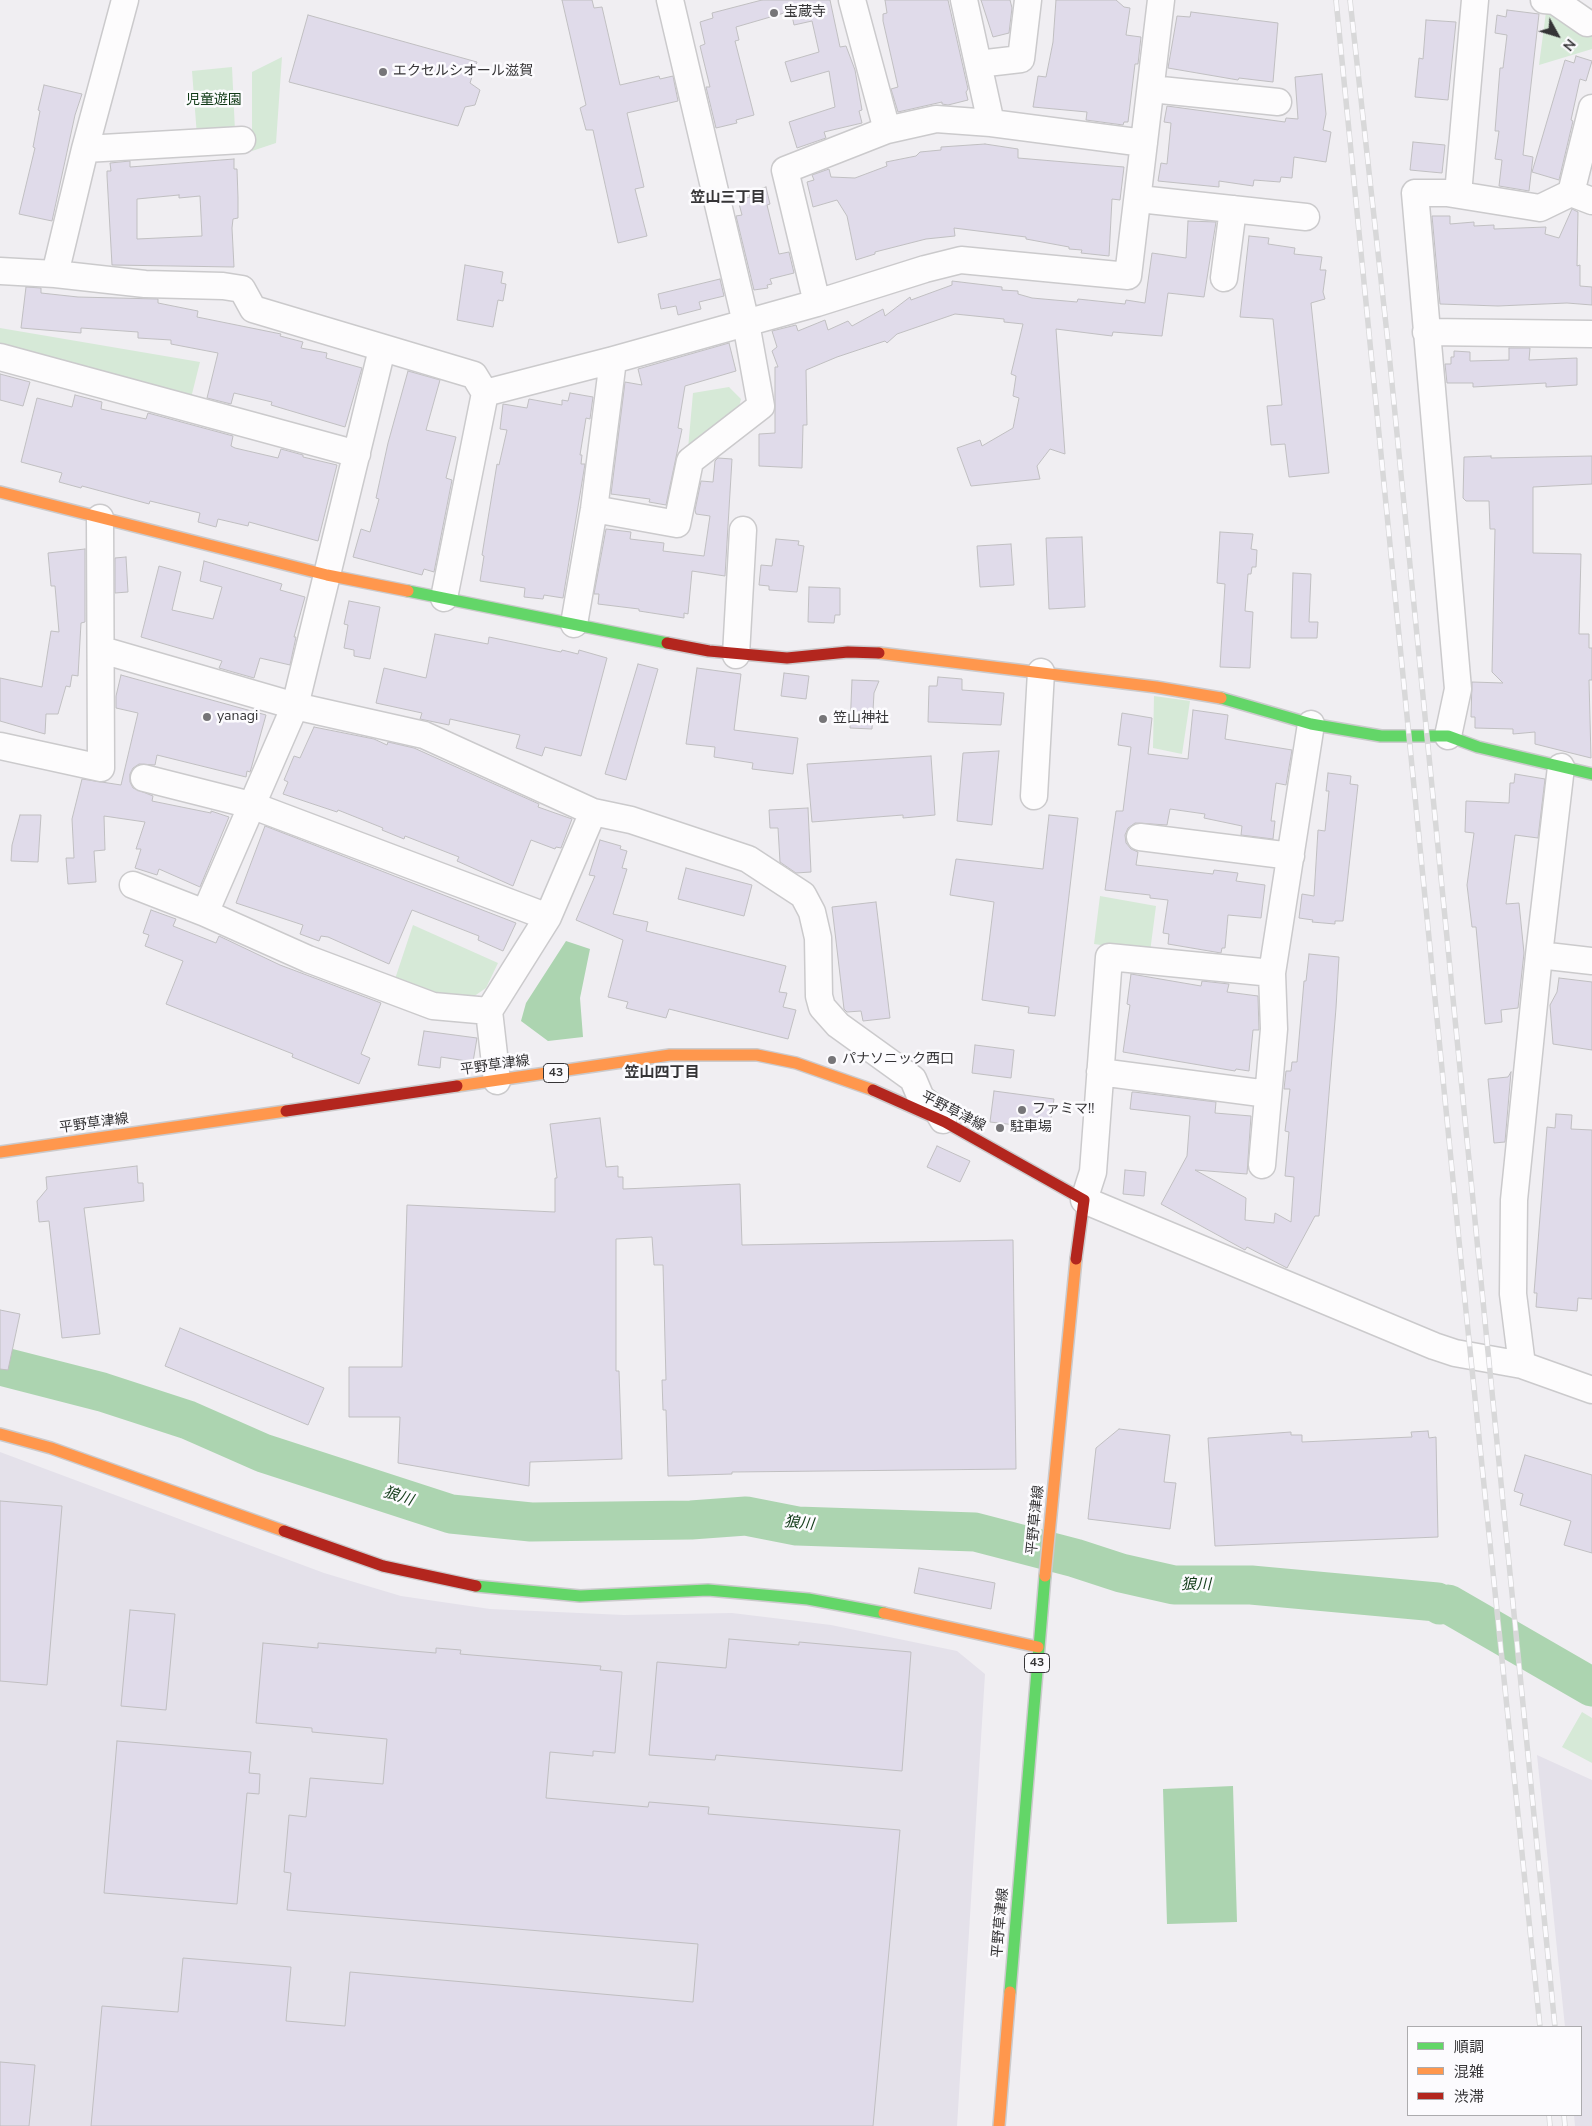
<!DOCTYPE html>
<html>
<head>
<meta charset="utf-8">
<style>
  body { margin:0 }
  #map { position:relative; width:1592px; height:2126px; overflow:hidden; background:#f0eef2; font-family:"Nunito Sans","Noto Sans JP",sans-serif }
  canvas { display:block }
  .legend { position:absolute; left:1407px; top:2026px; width:175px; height:90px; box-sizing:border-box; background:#fcfbfe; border:1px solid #acabae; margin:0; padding:6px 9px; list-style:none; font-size:15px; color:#353436 }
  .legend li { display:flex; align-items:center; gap:10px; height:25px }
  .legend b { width:25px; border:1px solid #acabae }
  .north { position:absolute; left:1532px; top:10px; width:50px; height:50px; -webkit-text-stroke:4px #fcfbfe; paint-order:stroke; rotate:129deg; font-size:14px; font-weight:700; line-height:20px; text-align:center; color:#353436 }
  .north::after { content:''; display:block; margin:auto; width:18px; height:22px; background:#353436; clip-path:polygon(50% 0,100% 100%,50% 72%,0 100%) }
</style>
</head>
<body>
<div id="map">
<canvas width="1592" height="2126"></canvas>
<ul class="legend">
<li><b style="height:6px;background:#63d668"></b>順調</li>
<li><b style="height:6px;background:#ff974d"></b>混雑</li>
<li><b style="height:6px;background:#b3261e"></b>渋滞</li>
</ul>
<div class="north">N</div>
</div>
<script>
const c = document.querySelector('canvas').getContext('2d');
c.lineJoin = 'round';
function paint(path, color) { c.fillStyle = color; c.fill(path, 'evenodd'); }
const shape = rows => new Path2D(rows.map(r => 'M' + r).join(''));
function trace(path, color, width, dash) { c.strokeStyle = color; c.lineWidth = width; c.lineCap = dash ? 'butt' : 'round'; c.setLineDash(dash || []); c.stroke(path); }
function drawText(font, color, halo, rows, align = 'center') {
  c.font = font + ' "Nunito Sans","Noto Sans JP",sans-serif'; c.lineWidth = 5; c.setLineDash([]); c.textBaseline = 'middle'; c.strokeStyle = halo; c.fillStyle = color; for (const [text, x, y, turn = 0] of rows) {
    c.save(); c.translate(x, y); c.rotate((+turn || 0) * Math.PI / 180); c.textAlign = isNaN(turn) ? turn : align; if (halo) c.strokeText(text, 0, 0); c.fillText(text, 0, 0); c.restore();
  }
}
paint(shape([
  [0,1452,324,1573,401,1596,490,1609,624,1615,732,1613,831,1625,957,1651,985,1674,957,2126,0,2126],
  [1537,1755,1592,1780,1592,2126,1575,2126,1574,2115,1581,2115,1581,2027,1565,2027]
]), '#e4e1ea');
paint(shape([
  [1557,10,1592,35,1592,49,1539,65,1546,12],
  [282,57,276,143,252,151,252,72],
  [232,67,235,131,197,136,192,71],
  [0,328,200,362,191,398,0,345],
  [729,387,741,399,738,411,688,449,693,393],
  [1154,696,1190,701,1182,754,1153,748],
  [1100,896,1156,906,1150,952,1094,944],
  [413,925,498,963,486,988,473,997,436,995,395,979],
  [1582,1712,1592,1718,1592,1763,1562,1747]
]), '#d6e9d7');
paint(shape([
  [566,941,590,949,580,998,583,1037,548,1041,521,1021,526,1003],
  [1233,1786,1237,1922,1167,1924,1163,1789]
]), '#acd4b0');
trace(shape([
  [0,1366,102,1392,188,1420,263,1453,451,1514,531,1522,691,1520,746,1516,797,1526,975,1532,1075,1558,1121,1573,1174,1585,1251,1585,1437,1602,1440,1605,1448,1604,1592,1687]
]), '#acd4b0', 39);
const building = shape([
  [562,0,592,0,594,8,602,7,620,85,659,76,660,79,673,76,678,101,627,113,644,187,635,189,647,236,618,243,593,130,586,130,580,108,586,105,562,0],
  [762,0,830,0,840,47,846,46,855,70,862,110,859,111,862,123,824,132,826,138,797,148,789,122,835,107,829,71,791,82,785,62,819,52,812,21,794,25,791,11,736,27,739,40,735,41,754,115,736,120,737,123,716,128,706,87,710,87,700,46,705,44,700,22,713,18,712,13,762,0],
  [885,0,948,0,968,89,966,92,968,100,948,105,942,104,942,102,898,112,891,89,898,87,883,21,883,14,887,13,885,0],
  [981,0,1010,0,1012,8,1009,33,993,37,981,0],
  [1056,0,1116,0,1124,7,1130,8,1126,35,1141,37,1138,64,1135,64,1128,122,1124,122,1123,125,1086,120,1087,112,1033,107,1038,76,1046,77,1053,42,1056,0],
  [1507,10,1539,14,1523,155,1533,157,1529,191,1499,186,1502,160,1495,159,1499,131,1495,131,1500,68,1503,68,1507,35,1495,33,1497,15,1506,17,1507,10],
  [1191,12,1278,23,1273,82,1239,78,1238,80,1168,68,1177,16,1190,17,1191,12],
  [308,15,477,62,470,83,480,90,475,105,465,107,458,126,289,82,308,15],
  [1426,20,1456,22,1448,100,1415,97,1419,58,1423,59,1426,20],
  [1576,56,1592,61,1586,81,1580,79,1571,120,1573,121,1559,180,1532,172,1565,60,1574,63,1576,56],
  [1322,74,1326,114,1323,130,1331,132,1326,162,1294,157,1292,178,1281,177,1280,182,1254,180,1253,186,1219,181,1219,187,1158,181,1161,163,1167,164,1171,123,1164,122,1167,106,1285,122,1286,118,1298,119,1295,77,1322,74],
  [44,85,82,94,75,115,52,221,19,214,35,148,33,147,40,111,38,110,44,85],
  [1413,142,1445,145,1442,173,1410,170,1413,142],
  [985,144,1018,149,1018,158,1124,167,1120,200,1112,199,1109,256,1081,253,1082,250,1069,249,1069,247,1026,239,1026,237,954,228,955,236,926,239,875,252,875,254,856,260,847,216,837,200,813,207,807,182,814,180,812,175,829,169,831,177,855,178,887,166,886,162,916,156,920,152,941,150,941,147,985,144],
  [234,159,234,169,237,169,238,198,238,218,233,219,232,228,234,267,112,265,107,176,107,171,111,171,110,163,130,161,130,167,234,159],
  [179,195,179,198,200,196,202,236,137,239,137,199,179,195],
  [766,187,770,204,767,205,779,254,789,252,794,273,770,279,772,284,767,285,768,288,754,290,736,216,742,215,738,200,750,197,749,192,766,187],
  [1572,209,1578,212,1577,266,1580,265,1580,286,1592,287,1592,305,1567,303,1498,306,1440,304,1432,216,1450,216,1450,224,1474,222,1474,226,1494,225,1494,229,1546,227,1545,234,1559,238,1572,209],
  [1188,221,1216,222,1204,297,1168,293,1162,336,1113,332,1112,336,1056,329,1065,454,1050,449,1037,466,1040,479,971,486,957,448,980,440,982,446,1013,428,1019,398,1013,396,1016,376,1011,374,1023,324,1004,322,1004,319,955,314,897,334,887,343,885,341,837,357,806,370,807,425,803,425,802,468,759,466,759,434,775,433,775,367,778,367,772,351,777,347,772,331,796,325,798,331,825,320,828,330,848,321,852,326,883,309,885,316,910,297,911,300,952,285,952,281,1002,287,1002,290,1018,291,1018,294,1032,298,1077,302,1078,299,1125,304,1126,300,1145,303,1152,253,1186,258,1188,221],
  [1249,236,1269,238,1268,244,1295,248,1294,254,1322,257,1320,270,1326,270,1323,292,1325,299,1311,303,1329,473,1289,477,1285,444,1271,445,1267,406,1282,405,1273,319,1240,317,1249,236],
  [465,265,503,272,501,283,506,284,503,301,498,300,493,327,457,320,465,265],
  [720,279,724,296,699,302,701,309,678,315,676,306,661,309,658,294,720,279],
  [26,287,41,288,41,293,78,297,158,299,158,303,198,311,197,317,281,334,280,336,303,342,301,348,327,353,326,358,362,368,345,427,271,405,272,402,234,393,231,404,207,398,218,353,171,344,171,340,138,338,138,332,81,328,81,333,21,328,26,287],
  [729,343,736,371,685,386,678,428,682,429,666,505,649,502,650,499,611,494,625,382,642,385,638,369,729,343],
  [1509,348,1530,348,1529,360,1577,358,1577,385,1546,387,1546,383,1473,387,1473,383,1447,383,1445,364,1451,364,1451,357,1454,357,1454,351,1470,352,1470,361,1509,360,1509,348],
  [408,371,440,380,426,430,456,437,446,478,452,480,434,572,424,569,422,575,353,557,361,529,370,532,379,499,376,498,388,443,408,371],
  [0,374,30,382,23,406,0,400,0,374],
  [570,393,593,397,590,419,586,418,580,455,582,455,581,464,585,464,563,598,544,595,543,599,524,597,525,588,480,581,484,556,482,555,497,464,499,465,507,430,500,429,503,404,527,408,529,399,562,405,562,400,568,401,570,393],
  [75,395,102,402,101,409,146,419,148,413,233,436,231,446,235,448,278,458,281,449,303,455,303,457,337,465,318,541,249,522,248,526,218,519,216,527,198,522,200,513,150,501,149,504,82,486,81,488,59,482,62,473,21,462,37,398,72,407,75,395],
  [1491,456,1491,458,1592,456,1592,484,1533,487,1533,553,1581,554,1579,634,1589,634,1589,648,1592,648,1592,680,1589,680,1591,758,1535,744,1535,732,1513,734,1513,729,1475,728,1475,717,1471,717,1472,682,1503,683,1492,672,1495,529,1490,529,1489,501,1466,501,1463,498,1464,457,1491,456],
  [718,458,732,459,725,576,692,571,688,614,684,613,684,618,639,611,639,609,598,604,599,594,594,594,606,529,631,532,630,539,664,543,663,551,704,556,710,516,696,514,695,510,701,481,713,482,715,461,718,458],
  [1220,532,1253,534,1251,549,1257,550,1256,567,1252,567,1251,574,1248,574,1245,611,1253,612,1250,668,1220,667,1225,584,1217,583,1220,532],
  [1082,537,1085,607,1049,609,1046,538,1082,537],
  [776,539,799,541,798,545,804,546,797,592,769,590,769,586,759,585,761,565,772,566,776,539],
  [1011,544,1014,585,980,587,977,546,1011,544],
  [85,549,85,622,81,623,78,676,72,675,70,687,66,686,58,714,46,714,45,734,0,721,0,678,42,687,51,631,59,632,55,586,51,586,48,553,85,549],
  [126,557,128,592,115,593,115,558,126,557],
  [204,561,282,584,280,590,305,597,294,637,296,637,290,665,260,658,254,678,219,668,222,661,141,637,159,566,181,572,172,610,213,619,222,587,200,581,204,561],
  [1293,573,1311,574,1309,622,1318,622,1317,638,1291,638,1293,573],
  [809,587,840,588,840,615,835,615,834,623,808,622,809,587],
  [349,601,380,607,370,659,354,656,354,650,344,648,348,625,344,624,349,601],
  [435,634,488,644,489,637,561,652,562,650,578,654,579,650,607,658,581,756,545,747,542,756,516,748,520,735,450,719,449,725,420,719,422,713,376,703,384,668,426,678,435,634],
  [638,664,658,669,626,780,605,774,638,664],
  [697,668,741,674,734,730,798,738,793,774,752,769,753,763,714,757,715,747,686,744,697,668],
  [784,673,809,676,806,699,781,696,784,673],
  [121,675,266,715,251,769,250,772,247,771,246,777,157,755,155,765,139,764,133,768,130,774,130,782,133,788,153,796,152,801,211,813,211,811,229,817,200,887,159,869,157,875,135,868,141,849,136,849,145,822,104,816,105,850,94,851,96,882,68,884,66,858,74,858,72,819,82,779,121,785,138,713,116,708,116,696,121,675],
  [938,677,962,679,962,690,1004,693,1001,725,928,722,929,686,937,686,938,677],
  [852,680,879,681,874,693,872,729,850,728,852,680],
  [1193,710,1228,715,1225,739,1292,750,1286,785,1276,783,1271,821,1275,821,1273,839,1241,835,1242,826,1204,818,1205,814,1170,809,1167,825,1135,823,1128,828,1125,835,1126,843,1131,849,1138,852,1136,865,1213,874,1214,870,1238,873,1236,881,1265,885,1261,918,1228,915,1225,948,1222,948,1221,953,1168,944,1169,934,1163,933,1168,900,1150,898,1150,895,1105,890,1116,811,1123,811,1131,747,1118,745,1122,713,1152,718,1148,754,1188,759,1193,710],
  [314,727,374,739,387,745,388,742,414,748,539,804,538,807,572,819,561,848,556,847,555,849,531,840,513,886,457,861,459,857,405,836,404,839,382,830,383,828,338,810,337,812,283,794,288,782,284,780,294,756,300,758,314,727],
  [999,751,992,825,957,821,963,753,999,751],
  [931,756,935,815,903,818,903,815,812,822,807,764,931,756],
  [1328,773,1351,776,1350,784,1358,785,1343,921,1335,921,1335,924,1312,922,1313,920,1299,918,1302,894,1314,896,1318,830,1325,831,1329,791,1326,791,1328,773],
  [1515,774,1545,779,1538,838,1515,835,1506,904,1519,903,1524,953,1518,1008,1501,1010,1502,1022,1485,1024,1476,927,1472,927,1467,885,1474,833,1465,832,1466,801,1509,803,1510,783,1514,783,1515,774],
  [808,808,811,872,796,873,780,862,778,828,770,828,769,810,808,808],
  [20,815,41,815,38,862,11,861,12,845,20,815],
  [1049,815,1078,818,1055,1016,1028,1013,1029,1007,982,1000,994,902,950,895,956,859,1043,869,1049,815],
  [265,826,516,923,503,951,478,940,479,936,412,910,389,964,328,937,321,936,319,941,300,934,303,925,236,903,265,826],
  [600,840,621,846,620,849,627,851,622,868,627,869,613,914,648,922,646,931,786,966,779,992,787,993,783,1007,796,1010,788,1039,669,1009,666,1018,626,1008,628,1002,608,997,623,940,576,920,595,876,589,875,600,840],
  [686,868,752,885,744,916,678,899,686,868],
  [876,902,890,1018,863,1021,861,1011,847,1012,844,1009,832,907,876,902],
  [151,910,176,919,173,926,216,943,219,936,280,965,381,1003,361,1054,370,1058,359,1084,292,1057,293,1054,166,1004,183,961,145,946,149,935,143,933,151,910],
  [1309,954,1339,957,1336,1008,1319,1216,1315,1216,1287,1268,1247,1247,1245,1250,1161,1204,1187,1156,1190,1116,1130,1109,1132,1092,1134,1092,1216,1102,1215,1113,1251,1116,1247,1174,1195,1170,1246,1198,1245,1220,1274,1223,1275,1213,1291,1222,1294,1177,1285,1176,1289,1132,1285,1131,1290,1089,1284,1089,1286,1071,1291,1071,1292,1062,1297,1062,1304,981,1306,981,1309,954],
  [1131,974,1201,986,1202,981,1229,984,1227,992,1258,996,1259,1030,1253,1030,1249,1071,1236,1069,1235,1071,1123,1052,1130,1005,1127,1004,1131,974],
  [1559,978,1592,982,1592,1050,1553,1044,1550,1005,1557,992,1559,978],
  [424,1031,477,1038,473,1062,441,1057,440,1068,418,1065,424,1031],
  [975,1045,1014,1050,1011,1078,972,1073,975,1045],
  [1511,1072,1505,1142,1494,1143,1488,1079,1508,1077,1511,1072],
  [994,1091,1054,1099,1049,1129,990,1122,994,1091],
  [1556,1114,1572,1115,1571,1129,1592,1130,1592,1299,1578,1298,1577,1311,1536,1307,1537,1293,1534,1293,1547,1127,1555,1128,1556,1114],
  [600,1118,606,1167,618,1166,618,1177,623,1177,623,1189,740,1184,742,1245,1013,1240,1016,1469,732,1472,732,1474,668,1476,666,1410,663,1410,662,1380,666,1380,663,1265,654,1265,652,1237,616,1239,616,1371,619,1371,622,1459,530,1462,529,1486,398,1463,400,1417,349,1417,349,1367,402,1367,407,1205,555,1212,555,1178,557,1178,550,1124,600,1118],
  [937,1146,970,1161,960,1182,927,1167,937,1146],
  [137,1166,138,1183,143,1183,144,1201,84,1208,100,1334,62,1338,49,1221,39,1222,37,1201,47,1189,46,1177,137,1166],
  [1125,1170,1146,1172,1144,1196,1123,1194,1125,1170],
  [0,1310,20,1314,8,1370,0,1369,0,1310],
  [180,1328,324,1388,308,1425,165,1366,180,1328],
  [1119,1429,1170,1435,1164,1482,1176,1483,1170,1529,1088,1519,1096,1448,1119,1429],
  [1428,1431,1429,1438,1436,1437,1438,1537,1215,1546,1208,1438,1291,1432,1291,1435,1302,1435,1302,1442,1412,1437,1411,1432,1428,1431],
  [1525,1455,1592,1475,1592,1553,1564,1545,1571,1521,1520,1505,1523,1494,1514,1491,1525,1455],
  [0,1501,62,1506,47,1685,0,1681,0,1501],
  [919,1568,995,1583,991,1609,914,1593,919,1568],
  [130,1610,175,1614,166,1710,121,1706,130,1610],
  [729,1639,799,1645,799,1642,911,1652,902,1771,716,1755,715,1760,649,1755,657,1662,726,1668,729,1639],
  [263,1643,318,1648,318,1643,436,1653,436,1648,461,1650,460,1654,601,1666,600,1670,622,1672,615,1753,593,1751,593,1756,550,1752,546,1798,648,1807,649,1802,709,1807,708,1814,900,1830,873,2126,91,2126,102,2006,178,2012,183,1958,291,1967,286,2021,345,2026,350,1972,693,2002,698,1944,287,1910,291,1873,284,1872,289,1815,306,1817,310,1778,383,1784,387,1739,312,1732,312,1728,256,1723,263,1643],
  [117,1741,251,1752,249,1773,260,1774,259,1794,247,1793,237,1904,104,1893,117,1741],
  [0,2062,35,2065,29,2126,0,2126,0,2062]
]);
paint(building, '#e0dbea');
trace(building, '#c0bfc1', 1);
const street = shape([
  [852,0,887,130],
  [964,0,991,123],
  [1544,0,1555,1,1587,23],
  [978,64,1021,59,1028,0],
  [1151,89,1278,102],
  [85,149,242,140],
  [1571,193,1592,108],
  [1458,194,1475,0],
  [1139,199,1306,217],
  [0,271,55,274,145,284,223,286,242,289,253,309,474,375,485,393,444,598],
  [55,274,85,149,125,0],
  [1224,278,1233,209],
  [817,303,925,269,961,260,1128,276,1161,0],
  [1426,332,1592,334],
  [382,349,295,706,205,913,308,959,433,1006,489,1011],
  [0,357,357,454],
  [485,393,613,360,817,303,785,170,887,130,936,119,991,123,1144,143],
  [594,509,677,524,690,461,761,406,746,323,670,0],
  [574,624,594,509,613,360],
  [102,650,295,706,424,735,593,812,548,917,489,1011,497,1081],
  [736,655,743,530],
  [1448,736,1458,689,1415,193,1447,193,1540,208,1571,193,1592,201],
  [0,746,101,768,100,518],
  [144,778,251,805,548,917],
  [1034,796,1041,672],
  [593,812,631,820,748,859,803,895,812,912,818,938,819,996,822,1007,838,1025,913,1079,921,1098,937,1110,943,1120],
  [1140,837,1291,856],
  [133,885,205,913],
  [1539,955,1592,961],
  [1272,973,1109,957,1093,1172,1084,1200,1434,1346,1455,1353,1522,1365,1592,1390],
  [1100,1072,1268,1094],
  [1262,1165,1274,1029,1272,973,1311,724],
  [1522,1365,1513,1294,1514,1200,1539,955,1561,767]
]);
const fast = shape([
  [408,591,667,643],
  [1221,698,1311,724,1381,736,1448,736,1478,747,1592,774],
  [476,1586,580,1596,708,1590,808,1599,884,1613],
  [1010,1992,1045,1576]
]);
const slow = shape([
  [0,492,327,575,408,591],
  [879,653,1156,687,1221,698],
  [457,1086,670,1055,757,1055,796,1063,873,1090],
  [0,1152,286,1111],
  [0,1434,51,1448,284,1531],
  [1045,1576,1076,1259],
  [884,1613,1038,1647],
  [999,2126,1010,1992]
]);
const jam = shape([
  [667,643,709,651,787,658,848,652,879,653],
  [873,1090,945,1122,1084,1200,1076,1259],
  [286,1111,457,1086],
  [284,1531,383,1566,476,1586]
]);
trace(street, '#cbcacc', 29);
trace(fast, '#cbcacc', 14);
trace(slow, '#cbcacc', 14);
trace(jam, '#cbcacc', 14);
trace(street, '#fdfcfd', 26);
trace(fast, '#63d668', 11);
trace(slow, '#ff974d', 11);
trace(jam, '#b3261e', 11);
const rail = shape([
  [1336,0,1466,1311,1540,2027],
  [1350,0,1388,343,1555,2027],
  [1549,2115,1550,2126],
  [1564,2115,1565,2126]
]);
trace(rail, '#d8d8d9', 5.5);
trace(rail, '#fcfbfe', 4, [11]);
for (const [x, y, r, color] of [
  [774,13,5,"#767578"],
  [383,72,5,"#767578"],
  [207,717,5,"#767578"],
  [823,719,5,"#767578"],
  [832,1060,5,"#767578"],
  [1022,1110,5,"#767578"],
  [1000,1128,5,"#767578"]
]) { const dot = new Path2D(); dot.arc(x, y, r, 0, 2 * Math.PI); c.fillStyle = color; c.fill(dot); trace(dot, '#fcfbfe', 2); }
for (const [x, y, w] of [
  [556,1073,25],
  [1037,1663,25]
]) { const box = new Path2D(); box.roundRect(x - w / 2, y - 9.5, w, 19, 4); c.fillStyle = '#fcfbfe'; c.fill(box); trace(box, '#353436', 1); }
drawText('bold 12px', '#353436', null, [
  ["43",556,1073],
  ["43",1037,1663]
]);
drawText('14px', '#353436', '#fcfbfe', [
  ["宝蔵寺",784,13],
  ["エクセルシオール滋賀",393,72],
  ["yanagi",217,717],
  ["笠山神社",833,719],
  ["パナソニック西口",842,1060],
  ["ファミマ!!",1032,1110],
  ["駐車場",1010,1128]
], 'left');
drawText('14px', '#0e3814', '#fcfbfe', [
  ["児童遊園",214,101]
]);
drawText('14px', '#353436', '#fcfbfe', [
  ["平野草津線",495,1066,-8],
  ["平野草津線",953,1112,27],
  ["平野草津線",94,1124,-8],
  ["平野草津線",1036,1520,-84],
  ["平野草津線",1001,1923,-85]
]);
drawText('bold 15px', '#353436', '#fcfbfe', [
  ["笠山三丁目",728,198],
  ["笠山四丁目",662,1073]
]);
drawText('italic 15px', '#113a17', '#fcfbfe', [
  ["狼川",398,1497,18],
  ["狼川",799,1524,6],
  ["狼川",1196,1585]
]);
</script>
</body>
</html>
